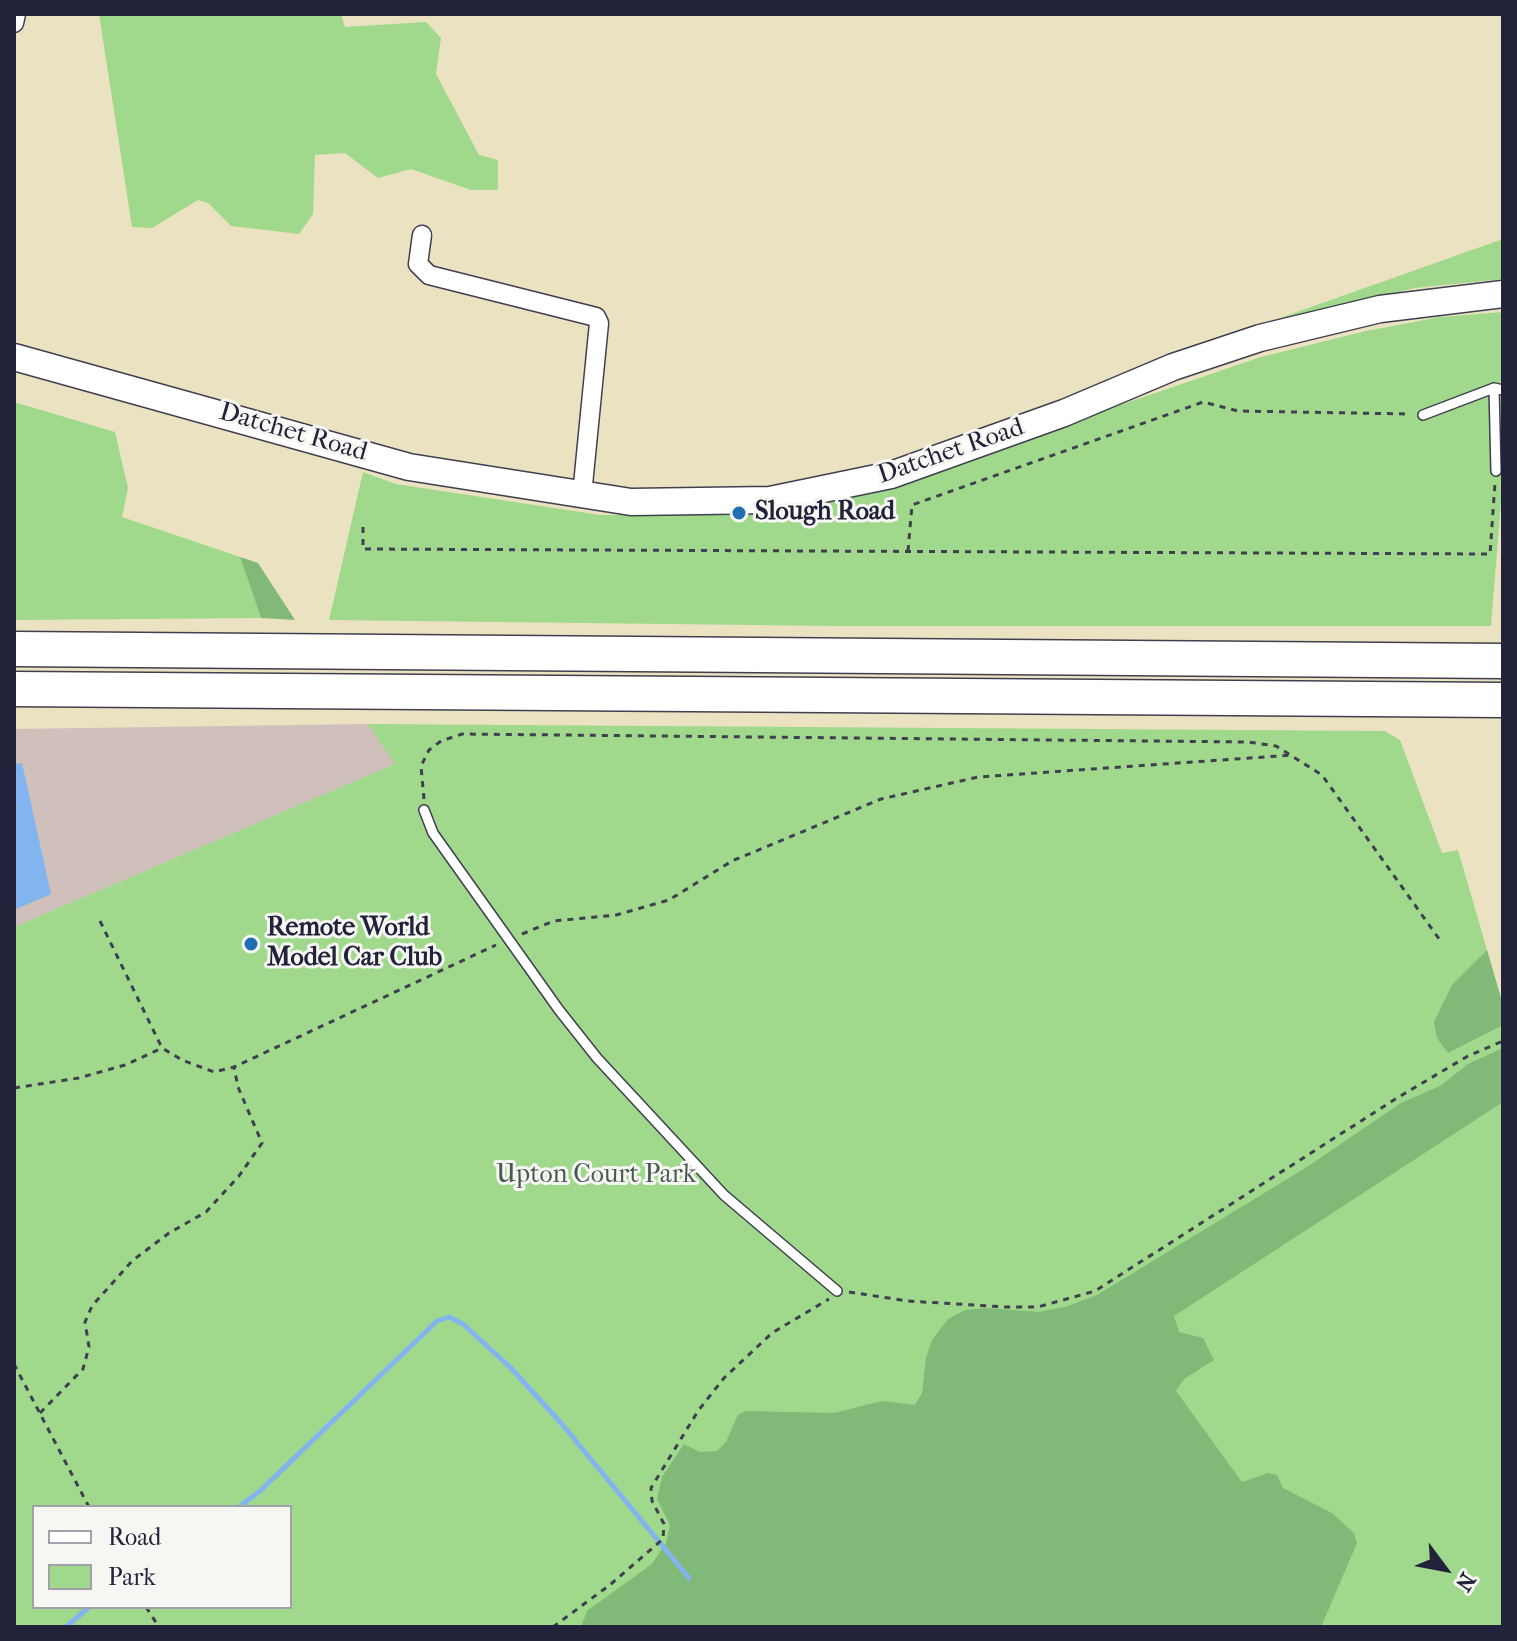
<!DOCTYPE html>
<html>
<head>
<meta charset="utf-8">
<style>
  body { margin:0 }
  #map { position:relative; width:1517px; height:1641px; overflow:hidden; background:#ebe2c2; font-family:"IM FELL French Canon",serif }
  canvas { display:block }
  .frame { position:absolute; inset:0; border:16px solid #22223b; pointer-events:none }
  .legend { position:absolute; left:32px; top:1505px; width:260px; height:104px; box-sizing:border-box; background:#f6f6f2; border:2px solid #a1a1a9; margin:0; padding:10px 14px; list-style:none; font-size:24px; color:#22223b }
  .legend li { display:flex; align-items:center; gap:16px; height:40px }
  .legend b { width:40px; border:2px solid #a1a1a9 }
  .north { position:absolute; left:1405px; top:1529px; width:80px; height:80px; -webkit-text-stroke:6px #f6f6f2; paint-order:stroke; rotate:122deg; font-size:22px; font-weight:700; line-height:32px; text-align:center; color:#22223b }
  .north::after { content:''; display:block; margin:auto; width:28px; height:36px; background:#22223b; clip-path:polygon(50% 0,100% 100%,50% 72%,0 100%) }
</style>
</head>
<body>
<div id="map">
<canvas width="1517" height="1641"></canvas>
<div class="frame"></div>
<ul class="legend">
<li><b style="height:10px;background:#fff"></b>Road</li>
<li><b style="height:22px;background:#a0d98c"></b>Park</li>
</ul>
<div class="north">N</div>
</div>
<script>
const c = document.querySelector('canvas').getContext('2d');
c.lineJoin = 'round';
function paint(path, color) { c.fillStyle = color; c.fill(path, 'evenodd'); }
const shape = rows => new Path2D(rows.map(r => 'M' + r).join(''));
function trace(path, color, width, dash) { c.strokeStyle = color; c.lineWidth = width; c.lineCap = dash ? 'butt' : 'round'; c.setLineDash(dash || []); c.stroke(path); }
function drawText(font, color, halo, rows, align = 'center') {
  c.font = font + ' "IM FELL French Canon",serif'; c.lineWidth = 6; c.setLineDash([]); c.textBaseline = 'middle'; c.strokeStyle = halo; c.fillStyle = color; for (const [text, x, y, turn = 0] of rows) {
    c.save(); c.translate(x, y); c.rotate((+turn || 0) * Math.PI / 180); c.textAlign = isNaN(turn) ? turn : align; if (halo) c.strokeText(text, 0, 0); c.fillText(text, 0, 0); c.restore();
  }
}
paint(shape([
  [368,724,396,764,14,927,14,729]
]), '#cfc0bb');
paint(shape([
  [99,14,341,14,345,27,426,22,441,38,436,74,479,155,498,160,498,190,471,190,411,169,378,178,345,153,315,155,313,214,299,234,231,226,208,203,198,200,152,228,132,227],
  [1503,239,1503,279,1415,288,1263,324],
  [1503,312,1503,477,1491,626,836,626,329,620,363,472,396,484,600,515,768,514,1026,437,1261,357,1366,331,1440,317],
  [14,402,115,432,128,488,122,517,240,557,261,618,14,620],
  [368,724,1385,731,1400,740,1442,853,1458,850,1503,1005,1503,1627,14,1627,14,927,395,764],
  [34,1507,290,1507,290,1607,34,1607]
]), '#a0d98c');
paint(shape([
  [240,557,258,563,295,620,261,618],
  [1487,950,1503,1005,1503,1025,1448,1053,1437,1038,1434,1022,1452,985],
  [1503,1048,1503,1102,1174,1316,1179,1332,1203,1338,1214,1360,1184,1379,1176,1391,1242,1482,1268,1473,1277,1475,1283,1488,1332,1513,1354,1533,1357,1543,1321,1627,581,1627,587,1611,652,1564,666,1543,670,1525,657,1499,662,1477,684,1444,700,1452,717,1451,726,1442,738,1415,745,1411,834,1413,882,1401,915,1405,922,1393,926,1358,932,1340,948,1319,965,1310,986,1308,1039,1312,1068,1306,1097,1295,1307,1167,1401,1103,1440,1086,1468,1064]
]), '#80b978');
paint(shape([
  [22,763,51,894,14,910,14,764]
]), '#82b5ef');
trace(shape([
  [239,1507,260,1491,437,1321,449,1317,463,1324,511,1368,561,1423,689,1578],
  [66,1627,89,1607]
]), '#82b5ef', 5);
const lane = shape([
  [1423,415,1494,388],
  [1496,471,1494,388,1503,390],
  [424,810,433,833,559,1010,597,1058,724,1195,837,1291]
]);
const street = shape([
  [14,23,16,14],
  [422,235,418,264,429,275,596,317,599,323,582,495]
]);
const secondary = shape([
  [14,357,409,467,631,502,770,500,891,475,1064,413,1173,367,1260,338,1380,309,1503,294]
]);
const highway = shape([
  [14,649,1503,661],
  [14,689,1503,700]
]);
trace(lane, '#403f4f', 12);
trace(street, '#403f4f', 21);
trace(secondary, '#403f4f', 29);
trace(highway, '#403f4f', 37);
trace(shape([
  [1502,14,1503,15],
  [363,527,363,549,1490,554,1495,483],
  [908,551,912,505,1203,402,1238,411,1411,414],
  [424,799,421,766,429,750,441,741,462,734,1248,742,1276,746,1322,775,1442,943],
  [100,921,162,1048,182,1060,214,1072,234,1067,496,945],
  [522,934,554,921,616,915,669,900,732,861,881,799,978,777,1293,755],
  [14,1088,79,1078,125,1065,162,1048],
  [849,1292,908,1301,1005,1307,1038,1307,1095,1291,1397,1098,1468,1056,1503,1041],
  [14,1364,89,1507],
  [40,1413,83,1369,89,1347,85,1322,92,1306,132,1261,169,1233,206,1212,239,1176,262,1143,238,1087,234,1067],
  [146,1607,159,1627],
  [553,1627,611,1584,663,1539,664,1524,652,1501,651,1488,698,1411,724,1378,772,1333,829,1299]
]), '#403f4f', 3, [6, 6]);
trace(lane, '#fff', 9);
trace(street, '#fff', 18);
trace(secondary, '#fff', 26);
trace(highway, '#fff', 34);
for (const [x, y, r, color] of [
  [739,513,8,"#1f6fb2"],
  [251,944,8,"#1f6fb2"]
]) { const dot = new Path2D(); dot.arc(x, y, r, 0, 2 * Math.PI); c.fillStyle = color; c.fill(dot); trace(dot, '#f6f6f2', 3); }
drawText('26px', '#22223b', '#f6f6f2', [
  ["Datchet Road",293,433,16],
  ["Datchet Road",951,452,-19]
]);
drawText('bold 26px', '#22223b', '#f6f6f2', [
  ["Slough Road",755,513],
  ["Remote World",267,929],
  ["Model Car Club",267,959]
], 'left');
drawText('26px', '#485953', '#f6f6f2', [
  ["Upton Court Park",596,1176]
]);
</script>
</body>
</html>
